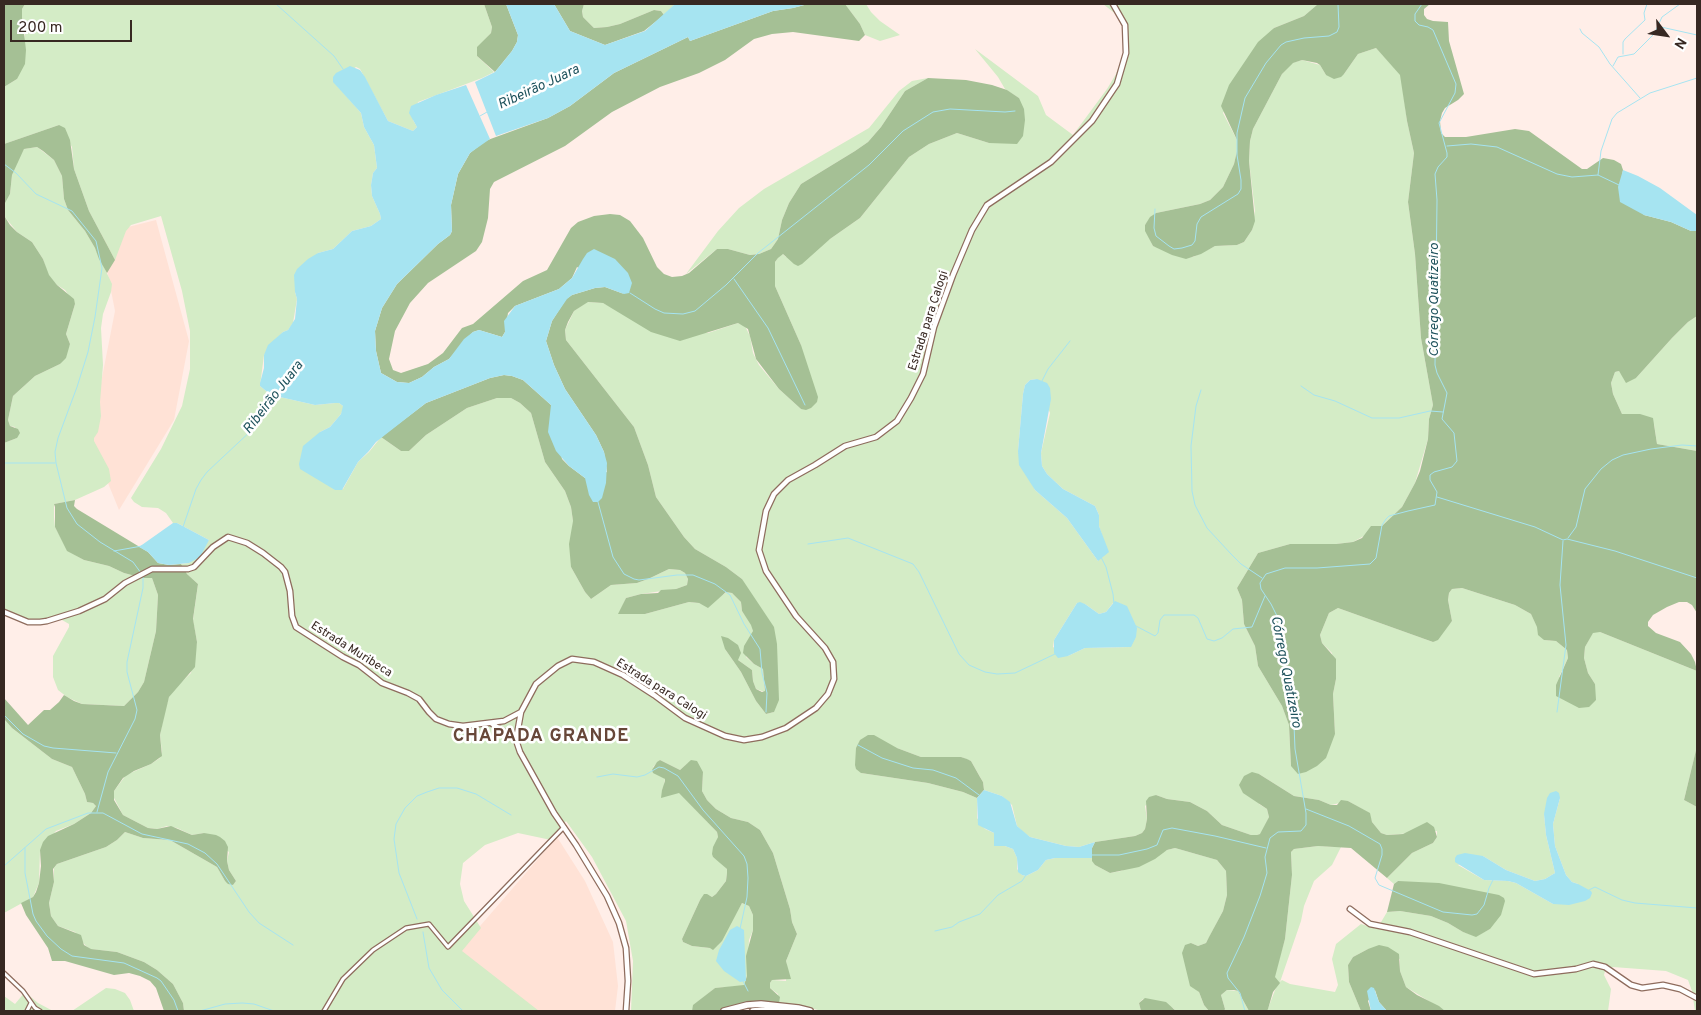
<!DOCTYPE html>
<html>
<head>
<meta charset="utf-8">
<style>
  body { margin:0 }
  #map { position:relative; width:1701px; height:1015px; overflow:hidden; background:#ffeee8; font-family:Overpass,sans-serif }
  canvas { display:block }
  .frame { position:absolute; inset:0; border:5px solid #372822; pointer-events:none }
  .north { position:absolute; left:1641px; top:10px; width:50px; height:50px; -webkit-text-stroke:4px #fff; paint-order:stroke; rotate:121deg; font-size:14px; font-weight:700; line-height:20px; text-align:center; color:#372822 }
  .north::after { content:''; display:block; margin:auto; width:18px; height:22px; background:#372822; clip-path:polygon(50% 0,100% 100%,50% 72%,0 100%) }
  .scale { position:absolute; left:10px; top:20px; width:122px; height:22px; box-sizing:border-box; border:2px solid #372822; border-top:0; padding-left:6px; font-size:15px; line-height:18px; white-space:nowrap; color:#372822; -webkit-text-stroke:4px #fff; paint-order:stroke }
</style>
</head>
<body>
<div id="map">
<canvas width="1701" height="1015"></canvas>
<div class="frame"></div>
<div class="north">N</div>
<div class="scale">200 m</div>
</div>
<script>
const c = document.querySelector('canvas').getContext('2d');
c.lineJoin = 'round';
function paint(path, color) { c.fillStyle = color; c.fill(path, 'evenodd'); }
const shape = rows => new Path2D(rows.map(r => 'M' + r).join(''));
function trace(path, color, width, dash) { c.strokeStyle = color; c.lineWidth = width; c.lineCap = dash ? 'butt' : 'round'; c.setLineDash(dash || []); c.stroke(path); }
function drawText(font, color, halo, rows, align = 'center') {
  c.font = font + ' Overpass,sans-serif'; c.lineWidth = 5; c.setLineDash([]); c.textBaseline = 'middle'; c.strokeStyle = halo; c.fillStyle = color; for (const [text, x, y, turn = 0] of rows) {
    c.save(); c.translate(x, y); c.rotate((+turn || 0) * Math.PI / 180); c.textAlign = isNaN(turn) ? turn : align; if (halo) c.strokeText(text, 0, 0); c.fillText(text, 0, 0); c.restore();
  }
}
paint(shape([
  [156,220,189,341,174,420,119,510,90,439,115,311,100,234],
  [557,837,585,881,613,942,618,986,615,1011,520,1011,455,955]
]), '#ffe2d6');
paint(shape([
  [25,4,484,4,492,27,491,33,478,47,477,56,494,72,482,78,418,102,413,120,417,127,413,131,388,121,360,69,356,67,334,82,361,113,364,127,374,145,377,168,373,173,371,185,372,196,380,214,381,219,371,226,352,231,333,249,318,253,295,292,297,299,293,323,288,330,283,332,264,355,260,386,271,395,315,405,335,403,339,403,343,406,343,409,341,414,330,427,320,432,335,490,343,489,358,462,369,452,381,437,401,451,409,451,426,435,467,408,497,398,511,398,520,403,531,413,545,462,565,491,571,507,573,521,571,567,585,592,591,599,611,585,637,583,648,579,669,569,680,570,685,573,688,579,687,585,676,589,641,594,626,598,619,614,645,614,689,602,699,603,706,606,727,592,732,593,741,602,742,611,752,625,753,631,746,657,754,664,763,669,765,692,756,689,753,681,752,670,738,660,725,649,741,672,756,701,766,714,774,712,742,579,726,567,695,549,684,537,656,497,648,465,634,427,566,340,565,330,574,311,587,302,603,303,617,310,708,333,738,323,745,326,750,336,753,353,759,365,779,389,801,409,801,345,775,286,775,262,780,255,783,254,786,257,830,239,860,218,909,157,929,144,957,133,989,143,1019,98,1005,89,998,77,975,49,1038,96,1046,115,1073,135,1107,89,1116,74,1126,46,1126,33,1122,19,1103,4,1318,4,1304,16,1274,28,1223,113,1237,140,1237,151,1234,164,1223,187,1210,200,1200,204,1156,213,1145,225,1146,231,1153,246,1193,257,1215,246,1237,245,1244,242,1252,230,1255,211,1249,161,1250,141,1253,129,1282,74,1292,63,1302,60,1320,65,1326,75,1344,74,1358,54,1376,48,1401,75,1407,121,1414,153,1408,202,1415,254,1421,338,1433,405,1429,419,1428,439,1415,483,1402,507,1382,526,1353,542,1336,544,1290,544,1258,553,1237,588,1242,600,1244,624,1255,646,1258,666,1282,706,1289,725,1291,766,1335,734,1333,694,1336,679,1332,653,1322,643,1320,635,1329,613,1338,608,1433,642,1452,621,1448,600,1449,593,1452,589,1462,588,1515,605,1531,614,1544,640,1556,641,1567,650,1568,658,1559,677,1595,684,1588,673,1584,658,1585,647,1593,632,1600,632,1697,671,1697,746,1684,800,1697,807,1697,1011,1695,1011,1692,991,1688,980,1666,971,1613,967,1605,971,1604,975,1611,989,1608,1011,1445,1011,1406,987,1400,971,1400,959,1368,949,1353,957,1348,965,1349,982,1361,1011,1267,1011,1277,985,1274,977,1277,966,1285,939,1292,875,1291,852,1294,849,1318,846,1341,847,1332,865,1314,881,1304,906,1301,921,1280,982,1282,980,1290,984,1335,992,1338,985,1332,959,1336,944,1361,924,1377,929,1387,912,1400,911,1431,916,1448,923,1463,932,1476,936,1490,929,1398,881,1394,884,1387,878,1412,853,1433,843,1437,837,1437,831,1387,835,1381,833,1372,822,1369,813,1348,801,1331,805,1319,800,1294,796,1259,774,1259,804,1267,809,1269,817,1261,834,1257,835,1251,835,1222,825,1207,811,1190,802,1167,799,1156,795,1145,806,1147,819,1145,829,1142,833,1135,836,1095,842,1079,847,1066,846,1030,837,1023,832,1017,826,1012,805,1002,796,984,790,983,782,971,761,961,757,921,757,897,748,861,773,928,783,963,792,977,798,977,818,985,829,994,833,1000,846,1005,846,1013,849,1017,858,1017,869,1022,875,1026,876,1038,870,1046,860,1055,858,1092,858,1095,865,1110,873,1121,871,1167,850,1175,848,1217,860,1226,871,1227,895,1223,911,1206,943,1198,946,1191,943,1196,989,1199,992,1204,1005,1209,1011,1176,1011,1173,1008,1143,999,1139,1003,1141,1011,822,1011,794,1004,779,1003,778,994,770,988,770,983,772,980,786,981,787,967,786,961,797,934,792,922,790,909,773,853,760,830,748,822,731,818,716,809,707,800,702,791,703,772,688,763,680,770,660,760,653,767,665,779,664,786,662,790,679,792,717,832,718,837,713,857,722,863,727,869,727,873,726,881,716,894,712,897,708,895,700,900,682,939,683,942,692,946,710,948,730,924,742,903,749,906,753,915,753,930,749,940,747,976,744,986,715,988,694,1005,692,1011,631,1011,633,961,626,921,592,857,566,821,551,840,518,833,485,845,463,863,460,884,464,901,481,928,462,951,539,1011,184,1011,183,1003,173,984,157,970,144,962,117,952,90,949,85,945,75,932,58,926,51,916,49,903,54,882,54,868,57,864,106,847,117,840,125,832,143,838,170,840,217,867,225,881,233,885,236,881,229,870,227,861,229,852,204,833,192,835,177,828,167,826,157,829,148,828,123,815,113,796,114,791,126,775,151,764,160,758,162,752,160,735,165,710,169,697,173,690,191,673,197,642,193,620,198,584,187,574,181,564,189,563,209,540,177,523,173,523,166,513,158,508,142,507,134,502,131,498,161,449,182,406,190,369,190,331,182,291,161,216,131,225,126,231,115,260,89,211,74,169,72,147,59,125,4,144,4,87,17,79,25,34,22,17,22,9],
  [1037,379,1050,413,1041,453,1042,466,1047,474,1063,489,1095,506,1099,515,1099,526,1103,538,1098,561,1067,518,1035,490,1018,451,1023,394,1025,385,1030,380],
  [1077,603,1085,604,1099,614,1106,612,1113,603,1131,647,1085,648,1068,656,1053,647,1054,640],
  [1560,798,1553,824,1555,846,1566,875,1572,882,1578,884,1553,904,1516,883,1508,881,1484,880,1458,865,1483,856,1506,870,1535,881,1545,879,1555,873,1546,835,1544,814],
  [584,4,675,4,664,15,661,11,654,10,620,24,607,27,594,28,583,17,582,11],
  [845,4,866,4,871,12,880,21,900,35,880,41,865,35,860,24],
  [928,78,905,91,881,127,868,142,855,151,801,184,789,203,782,220,778,239,771,249,759,254,750,255,728,249,717,249,686,274,718,231,739,208,764,189,869,128,899,91,912,81],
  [37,147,54,160,62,176,64,199,68,210,85,231,95,248,112,284,111,292,103,314,101,328,103,365,100,402,101,416,98,432,94,438,94,441,109,469,111,481,104,487,75,500,54,504,54,517,55,527,68,551,84,560,109,566,124,573,143,578,152,578,158,595,156,631,144,682,138,692,124,706,82,704,67,697,58,690,53,677,53,656,69,627,69,624,62,620,54,620,41,625,4,610,4,443,17,438,15,427,10,426,8,420,13,396,35,376,60,364,70,344,66,334,75,304,65,290,57,285,48,275,43,259,32,242,17,232,5,217,4,205,10,194,12,175,16,163,24,149],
  [1697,316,1697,451,1657,444,1654,424,1629,414,1622,414,1613,394,1611,383,1615,372,1619,371,1624,378,1636,378,1672,338,1688,322],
  [4,719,12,728,52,759,72,767,85,794,87,802,93,803,96,806,91,813,74,824,56,831,40,850,39,883,33,897,4,913],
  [106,988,115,989,125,993,130,1000,134,1011,72,1011],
  [1227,990,1238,991,1249,1011,1224,1011,1225,1009,1221,995],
  [25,992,38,1003,53,1011,4,1011,4,996,15,1004]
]), '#d4ecc6');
paint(shape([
  [4,4,25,4,22,9,22,17,26,50,25,64,17,79,4,87],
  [484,4,506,4,518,35,517,42,512,51,495,72,477,56,477,47,491,33,492,27],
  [554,4,584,4,582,11,583,17,594,28,607,27,620,24,654,10,661,11,664,15,644,31,605,45,570,31],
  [808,4,845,4,860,24,865,35,859,41,793,32,772,34,754,39,725,60,699,73,660,87,612,112,565,146,494,182,490,189,488,218,482,242,476,251,428,283,410,303,395,331,389,359,393,370,401,373,428,364,443,353,462,328,473,324,523,281,547,270,571,228,578,222,594,216,610,214,620,215,630,221,643,238,657,267,664,274,672,277,682,276,689,273,717,249,728,249,750,255,759,254,771,249,778,239,782,220,789,203,801,184,855,151,868,142,881,127,905,91,928,78,966,80,992,85,1007,90,1019,98,1024,109,1025,120,1023,136,1017,144,989,143,957,133,929,144,909,157,860,218,830,239,802,264,798,266,794,264,783,254,778,258,775,262,775,286,801,345,818,397,817,402,811,408,806,410,801,409,779,389,756,359,748,329,738,323,680,341,651,332,603,303,588,302,574,311,568,322,565,330,566,340,634,427,648,465,656,497,684,537,695,549,726,567,742,579,774,627,777,644,779,700,774,712,766,714,756,701,741,672,725,649,721,636,728,638,738,645,741,653,738,660,752,670,753,681,756,689,762,692,765,691,763,669,754,664,743,653,744,646,753,631,751,625,742,611,741,602,732,593,726,592,708,608,699,603,689,602,645,614,618,614,626,598,641,594,658,593,661,590,676,589,687,585,688,579,685,573,680,570,669,569,648,579,637,583,611,585,591,599,585,592,571,567,569,544,573,521,571,507,565,491,545,462,531,413,520,403,511,398,497,398,467,408,426,435,409,451,401,451,381,437,426,403,490,378,504,375,512,376,523,380,551,405,562,459,569,466,585,478,607,472,604,452,596,435,565,389,554,365,546,341,552,321,566,299,572,295,595,288,605,287,624,294,577,267,572,278,559,289,515,306,508,313,505,332,502,337,479,330,473,332,449,359,434,367,422,377,409,383,397,382,381,373,376,351,375,331,382,308,397,284,438,244,450,235,452,231,451,205,458,174,470,153,485,141,548,118,570,106,614,73,688,37,690,41,773,11,793,8],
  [1318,4,1430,4,1424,9,1424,15,1427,19,1433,21,1448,22,1449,41,1464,94,1458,100,1445,108,1442,113,1440,121,1441,133,1445,137,1466,137,1515,129,1529,131,1582,169,1587,169,1603,158,1614,160,1621,164,1623,170,1622,175,1644,215,1671,222,1691,231,1697,231,1697,316,1688,322,1672,338,1636,378,1626,383,1619,371,1615,372,1611,383,1613,394,1622,414,1640,414,1653,418,1657,444,1697,451,1697,613,1692,605,1687,602,1679,602,1667,607,1653,615,1648,622,1648,626,1656,633,1680,642,1691,654,1695,662,1697,671,1600,632,1593,633,1585,647,1584,658,1588,673,1595,684,1596,700,1589,707,1579,708,1556,696,1556,685,1568,658,1567,650,1556,641,1544,640,1538,635,1537,627,1531,614,1515,605,1462,588,1452,589,1449,593,1448,600,1452,621,1438,640,1433,642,1338,608,1329,613,1320,635,1322,643,1336,659,1336,679,1333,694,1335,734,1326,758,1317,766,1306,772,1298,774,1291,766,1289,725,1282,706,1258,666,1255,646,1244,624,1242,600,1237,588,1258,553,1290,544,1336,544,1353,542,1362,538,1371,526,1382,526,1402,507,1415,483,1420,471,1428,439,1429,419,1433,405,1421,338,1415,254,1408,202,1414,153,1407,121,1400,75,1376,48,1358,54,1344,74,1341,77,1334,79,1326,75,1320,65,1317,63,1302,60,1293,63,1282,74,1253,129,1250,141,1249,161,1255,221,1252,230,1244,242,1237,245,1215,246,1201,254,1186,259,1172,255,1153,246,1145,231,1145,225,1150,217,1156,213,1200,204,1210,200,1223,187,1234,164,1237,151,1237,140,1221,106,1229,85,1258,42,1274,28,1304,16],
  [59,125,65,128,70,140,74,169,89,211,115,260,107,273,99,259,95,248,85,231,68,210,64,199,62,176,54,160,43,151,37,147,24,149,12,175,10,194,4,205,4,144],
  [4,208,5,217,10,225,17,232,32,242,43,259,49,275,57,285,74,299,75,304,66,334,70,344,66,358,60,364,35,376,13,396,8,420,10,426,18,429,20,433,17,438,4,443],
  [75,500,74,506,77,509,148,552,158,563,169,565,181,564,187,574,198,584,193,619,197,642,195,667,169,697,160,735,162,756,151,764,134,771,123,778,114,791,114,800,123,815,148,828,157,829,171,826,192,835,204,833,216,835,220,837,225,841,228,847,227,861,229,870,236,881,233,885,228,884,225,881,217,867,170,840,143,838,125,832,117,840,106,847,57,864,53,869,54,882,49,903,51,916,58,926,81,935,84,945,91,949,117,952,144,962,157,970,173,984,183,1003,184,1011,164,1011,156,988,150,981,140,976,129,973,114,975,65,961,52,961,48,948,26,915,21,903,33,897,36,892,39,883,41,866,40,850,43,842,48,836,74,824,91,813,96,806,93,803,87,802,85,794,72,767,52,759,12,728,4,719,4,698,28,725,44,710,50,710,59,702,64,695,74,701,82,704,124,706,138,692,144,682,156,631,158,595,152,578,143,578,124,573,109,566,84,560,67,551,55,527,55,507,54,504],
  [868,735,874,735,897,748,921,757,961,757,967,759,971,761,980,777,983,782,984,790,977,798,963,792,928,783,861,773,856,769,855,765,856,748,860,740],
  [1697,746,1697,807,1684,800],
  [660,760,680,770,691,760,697,761,703,772,702,791,707,800,716,809,731,818,748,822,760,830,773,853,790,909,792,922,797,934,786,961,791,979,772,980,770,983,770,988,780,997,779,1003,762,1003,727,1011,692,1011,693,1005,715,988,744,985,747,976,746,956,753,930,753,915,749,906,742,903,722,941,713,950,710,948,692,946,683,942,682,939,700,900,704,894,707,894,712,897,716,894,726,881,727,873,727,869,713,857,712,854,713,847,718,837,717,832,679,793,661,798,662,790,665,781,665,779,653,773,652,770,657,762],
  [1252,772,1259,774,1294,796,1319,800,1331,805,1337,805,1341,800,1348,801,1370,813,1372,822,1381,833,1387,835,1403,834,1427,822,1434,827,1437,837,1433,843,1412,853,1387,878,1351,848,1318,846,1294,849,1291,852,1292,875,1285,939,1275,977,1280,983,1273,992,1268,1009,1267,1011,1249,1011,1238,991,1234,990,1227,990,1221,995,1225,1009,1224,1011,1209,1011,1204,1005,1199,992,1190,986,1182,953,1185,945,1191,943,1198,946,1206,943,1209,937,1223,911,1227,895,1226,871,1217,860,1175,848,1167,850,1155,859,1139,867,1110,873,1095,865,1092,861,1092,848,1095,842,1135,836,1142,833,1145,829,1147,819,1146,801,1149,797,1156,795,1167,799,1190,802,1207,811,1222,825,1251,835,1257,835,1260,834,1269,817,1267,809,1243,793,1239,785,1244,776],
  [1398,881,1439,883,1499,895,1504,898,1505,901,1501,915,1490,929,1476,937,1463,932,1448,923,1431,916,1400,911,1387,912,1394,884],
  [1379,945,1388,947,1399,954,1400,971,1406,987,1417,995,1439,1006,1445,1011,1387,1011,1379,1002,1375,990,1368,1001,1371,1011,1361,1011,1349,982,1348,965,1353,957,1368,949],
  [1145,998,1166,1002,1176,1011,1141,1011,1139,1003]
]), '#a5c095');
paint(shape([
  [506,4,554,4,570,31,605,45,645,31,675,4,808,4,793,8,773,11,690,41,688,37,614,73,570,106,548,118,496,136,475,82,495,72,512,51,517,42,518,35],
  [350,66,360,70,365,77,388,121,413,131,417,127,409,113,411,106,436,95,466,85,490,139,470,153,458,174,451,205,452,231,450,235,438,244,397,284,382,308,375,331,376,351,381,373,397,382,409,383,422,377,434,367,449,359,464,339,473,332,479,330,502,337,505,332,504,321,515,306,559,289,572,278,583,259,587,253,594,249,615,259,628,273,632,283,629,293,624,294,605,287,595,288,572,295,567,299,552,321,546,341,554,365,565,389,596,435,604,452,607,463,606,483,602,498,598,502,593,502,589,495,585,478,569,466,556,451,548,432,551,405,523,380,512,376,504,375,490,378,426,403,376,442,369,451,358,462,342,490,335,490,300,469,299,464,303,446,320,432,330,427,341,414,343,406,339,403,335,403,315,405,271,395,260,386,260,383,264,368,264,355,268,345,283,332,288,330,295,319,297,299,295,292,294,275,297,269,308,259,318,253,333,249,352,231,371,226,381,219,380,214,372,196,371,185,373,173,377,168,374,145,364,127,361,113,333,82,333,77,336,73],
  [1623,170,1638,176,1660,188,1697,215,1697,231,1691,231,1671,222,1644,215,1620,202,1618,187],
  [1037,379,1047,383,1050,388,1051,399,1041,453,1042,466,1047,474,1063,489,1095,506,1099,515,1099,526,1109,552,1098,561,1067,518,1035,490,1019,465,1018,451,1023,394,1025,385,1030,380],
  [173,523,177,523,209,540,200,557,189,563,169,565,158,563,148,552,139,547],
  [1115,601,1127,606,1137,628,1136,637,1131,647,1085,648,1068,656,1058,658,1054,653,1054,640,1077,603,1080,602,1085,604,1099,614,1106,612],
  [984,790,1002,796,1010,802,1017,826,1030,837,1066,846,1079,847,1095,842,1092,848,1092,858,1055,858,1046,860,1038,870,1026,876,1022,875,1018,872,1017,858,1013,849,1005,846,994,846,994,833,978,825,977,798],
  [1556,791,1559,793,1560,798,1553,824,1555,846,1566,875,1572,882,1578,884,1591,891,1592,893,1590,898,1585,901,1569,905,1553,904,1516,883,1508,881,1484,880,1455,862,1455,858,1457,855,1465,853,1483,856,1506,870,1535,881,1545,879,1555,873,1546,835,1544,814,1547,798,1550,793],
  [737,926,744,930,746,981,740,982,724,971,716,961,719,950,730,930],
  [1371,987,1374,988,1379,1002,1387,1011,1371,1011,1367,991]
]), '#a6e4f1');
trace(shape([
  [276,4,334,56,343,69],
  [1580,29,1582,33,1599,47,1610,64,1640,98],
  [1655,32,1662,17,1680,4],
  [1623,54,1623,42,1625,39,1645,20,1644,13,1647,4],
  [1613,66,1618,57,1634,54,1661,27,1697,35],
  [480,116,487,112],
  [1447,146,1471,144,1497,147,1557,174,1572,177,1598,175,1619,185],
  [4,164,16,173,36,194,72,211,96,241,102,268,95,317,88,352,77,387,58,438,55,452,56,463,67,508,77,524,100,542,133,562,141,573],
  [1598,175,1601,151,1612,119,1617,113,1650,93,1697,78],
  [1155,209,1154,228,1156,236,1169,246,1174,249,1182,248,1192,245,1195,241,1197,224,1201,217,1238,194,1241,189,1241,180,1237,155,1237,133,1245,98,1266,63,1281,45,1286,42,1304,38,1329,36,1337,32,1339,27,1338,4],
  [734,279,768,328,805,405],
  [630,293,655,309,664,313,683,314,695,311,726,285,758,253,869,165,903,131,933,112,950,109,1005,112,1015,111],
  [1042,381,1048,369,1070,341],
  [1301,386,1314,395,1335,401,1372,418,1399,418,1430,411,1443,412],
  [1201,390,1196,406,1191,446,1192,491,1195,505,1207,528,1231,554,1241,564,1262,578],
  [4,463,55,463],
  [1437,497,1535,527,1563,540,1567,539,1615,551,1697,578],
  [598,502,613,557,624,574,634,579,639,580,677,575,693,575,715,584,730,595,744,624,760,649,762,673,767,693,766,712],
  [183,527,196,489,201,480,207,472,254,428,277,395],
  [1568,538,1576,527,1585,489,1601,469,1612,460,1623,455,1651,449,1682,445,1697,446],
  [808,544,848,538,913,564,919,572,959,654,969,665,985,672,997,674,1015,673,1055,654],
  [114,551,142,546],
  [1101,557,1106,567,1113,594,1114,604],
  [1136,626,1155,636,1158,633,1160,620,1164,615,1194,615,1198,618,1207,639,1214,641,1222,638,1233,629,1252,627,1265,596],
  [1557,712,1566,645,1560,585,1563,541],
  [4,715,23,734,44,746,53,748,116,753],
  [858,745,882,758,913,768,933,770,956,778,979,795],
  [597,777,613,774,637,777,645,775,659,767,664,768,678,776,703,810,744,856,747,864,748,878,747,897,740,929],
  [1306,809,1349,826,1380,844,1382,849,1382,855,1375,878,1379,885,1443,912,1472,915,1477,914,1484,905,1489,888,1493,880],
  [97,812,108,772,135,719,137,710,127,672,127,662,143,588,143,577],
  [25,848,25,873,33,914,36,921,47,936,61,949,72,956,124,963,157,978,161,981,174,1000,178,1011],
  [1092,855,1119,855,1147,849,1157,845,1163,830,1172,828,1215,836,1266,848],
  [4,866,46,829,88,813,103,813,142,834,188,844,205,853,217,864,249,912,259,923,293,945],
  [1589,890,1595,887,1622,900,1635,903,1697,908],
  [417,919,399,873,394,839,396,824,405,808,417,796,427,792,439,788,457,788,476,794,511,815],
  [935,931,952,927,959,922,980,914,998,895,1022,881,1026,875],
  [423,932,429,968,442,990,463,1011],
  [743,981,748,991],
  [200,1011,225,1004,242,1003,254,1004,274,1011],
  [1245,1011,1240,993,1228,978,1227,973,1244,937,1260,896,1267,873,1265,857,1270,838,1278,832,1301,831,1306,825,1306,813,1295,749,1293,701,1279,649,1279,629,1278,618,1271,604,1261,589,1260,583,1266,574,1285,568,1317,568,1370,564,1376,558,1382,525,1386,519,1389,516,1408,511,1435,505,1437,492,1430,480,1430,475,1434,472,1452,467,1457,461,1454,433,1442,419,1447,393,1437,373,1435,365,1437,200,1435,174,1438,167,1447,157,1447,153,1439,123,1455,93,1456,84,1433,30,1428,27,1419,25,1415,21,1415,14,1422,4]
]), '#a6e4f1', 1);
const street = shape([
  [4,973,23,991,35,1008,40,1011],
  [27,1011,31,1003],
  [324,1011,343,979,373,950,406,928,429,924,448,947,564,827]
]);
const secondary = shape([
  [4,612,28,622,40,622,47,621,79,611,105,599,125,583,152,569,188,569,194,567,213,547,228,537,247,543,263,553,281,567,285,572,290,591,292,616,296,627,343,657,359,665,382,683,408,693,419,699,429,712,436,719,449,724,463,726,504,721,521,712],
  [491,723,516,740],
  [1350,909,1370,924,1410,932,1534,974,1576,969,1593,964,1605,967,1631,985,1642,988,1663,985,1680,989,1697,998],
  [626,1011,628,981,626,948,619,923,607,896,576,845,554,813,520,752,516,740,521,712,536,684,558,666,572,659,594,662,623,675,654,695,685,718,725,736,744,740,762,737,786,728,816,708,828,694,834,679,833,662,825,648,796,616,766,571,759,550,766,511,774,494,788,480,815,465,845,446,876,437,897,421,911,398,923,374,934,327,953,275,972,230,987,205,1051,162,1092,121,1117,84,1126,53,1125,25,1113,4]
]);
const highway = shape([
  [724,1011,747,1005,761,1004,798,1008,810,1011],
  [753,1011,772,1009,788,1011]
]);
trace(street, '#8e6c5d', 5.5);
trace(secondary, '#8e6c5d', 7);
trace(highway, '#8e6c5d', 8);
trace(street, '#fff', 3);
trace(secondary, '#fff', 4.5);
trace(highway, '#fff', 5.5);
drawText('12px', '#372822', '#fff', [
  ["Estrada para Calogi",929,321,-72],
  ["Estrada Muribeca",351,650,32],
  ["Estrada para Calogi",661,690,32]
]);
drawText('italic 14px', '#1e525c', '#fff', [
  ["Ribeirão Juara",539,88,-25],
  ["Córrego Quatizeiro",1435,300,-90],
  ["Ribeirão Juara",274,398,-52],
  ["Córrego Quatizeiro",1285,672,79]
]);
c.letterSpacing = '1px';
drawText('bold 18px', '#674739', '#fff', [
  ["CHAPADA GRANDE",541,737]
]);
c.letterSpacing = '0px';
</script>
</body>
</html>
